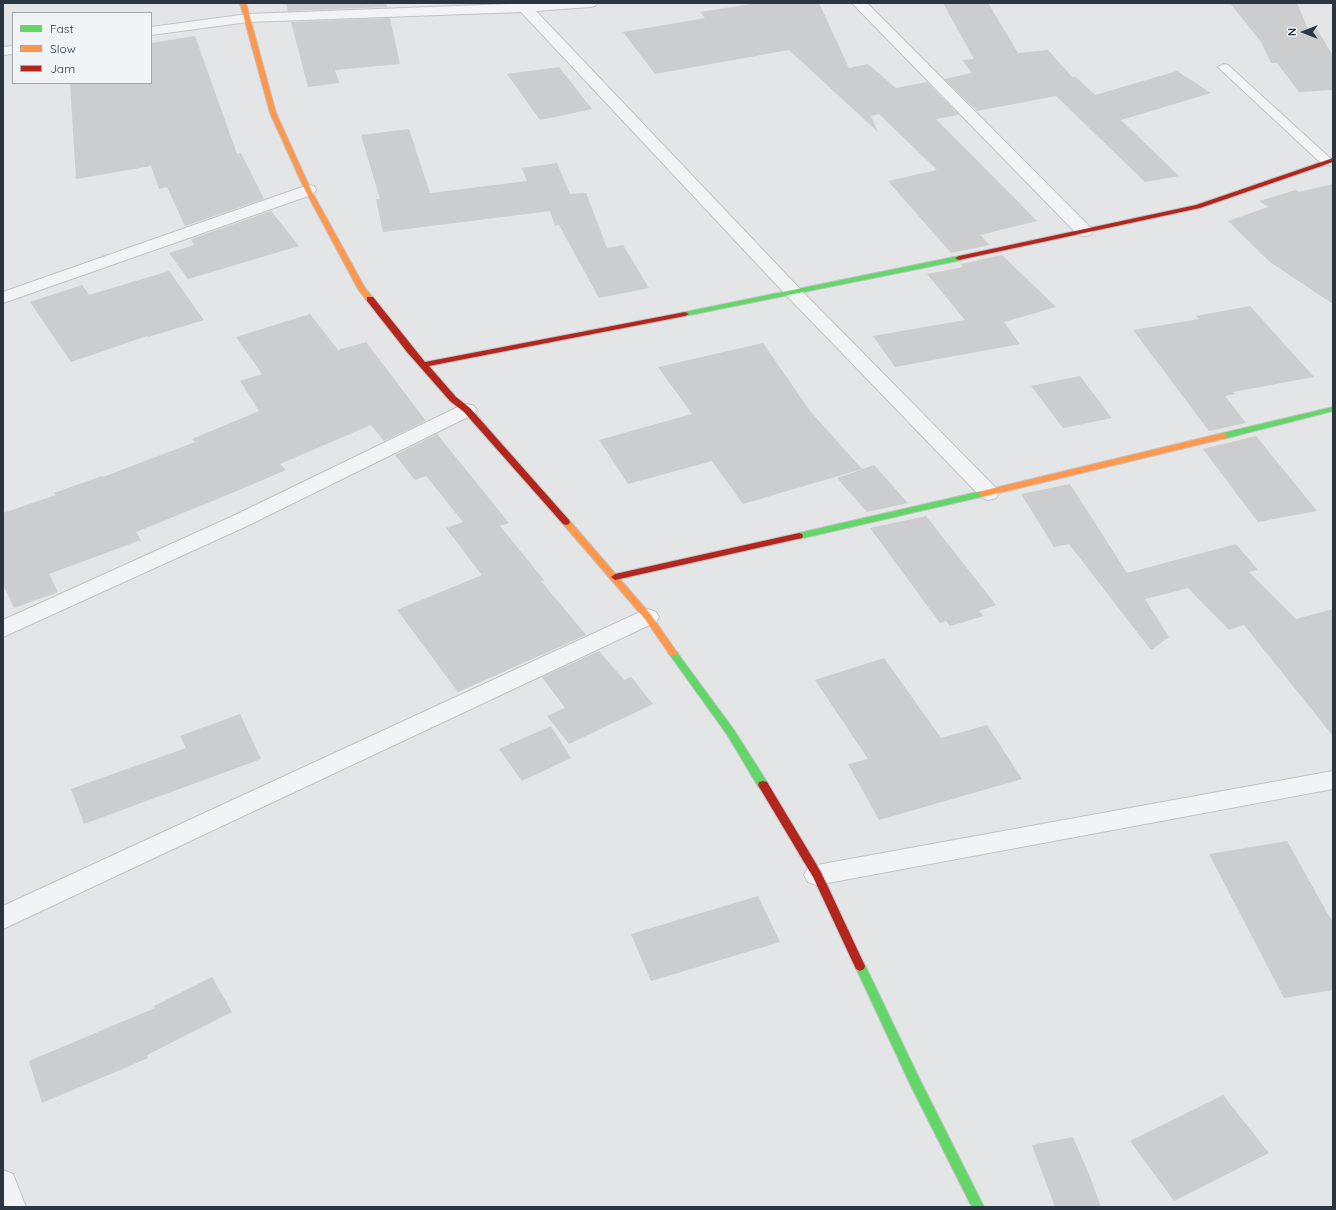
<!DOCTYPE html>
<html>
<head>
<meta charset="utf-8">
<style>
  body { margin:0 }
  #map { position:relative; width:1336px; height:1210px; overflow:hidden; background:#e3e5e7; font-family:Quicksand,sans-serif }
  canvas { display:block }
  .frame { position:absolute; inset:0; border:4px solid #293541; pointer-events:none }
  .legend { position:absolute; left:12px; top:12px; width:140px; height:72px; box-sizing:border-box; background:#f0f4f7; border:1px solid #a0a8ae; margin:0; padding:5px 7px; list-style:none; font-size:12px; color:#293541 }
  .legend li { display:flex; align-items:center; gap:8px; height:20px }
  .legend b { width:20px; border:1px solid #a0a8ae }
  .north { position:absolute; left:1284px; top:12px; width:40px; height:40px; -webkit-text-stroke:3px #f0f4f7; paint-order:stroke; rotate:270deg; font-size:11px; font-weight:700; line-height:16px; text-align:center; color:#293541 }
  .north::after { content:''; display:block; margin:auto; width:14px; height:18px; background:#293541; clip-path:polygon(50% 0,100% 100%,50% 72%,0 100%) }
</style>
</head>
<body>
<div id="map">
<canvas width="1336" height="1210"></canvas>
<div class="frame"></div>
<ul class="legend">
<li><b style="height:5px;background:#63d668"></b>Fast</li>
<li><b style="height:5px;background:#ff974d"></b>Slow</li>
<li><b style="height:5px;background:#b3261e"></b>Jam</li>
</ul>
<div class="north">N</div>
</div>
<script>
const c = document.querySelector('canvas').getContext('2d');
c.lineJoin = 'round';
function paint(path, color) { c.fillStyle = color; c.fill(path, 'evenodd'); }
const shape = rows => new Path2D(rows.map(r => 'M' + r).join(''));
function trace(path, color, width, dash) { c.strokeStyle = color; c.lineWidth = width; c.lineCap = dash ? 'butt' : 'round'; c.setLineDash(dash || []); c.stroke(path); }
paint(shape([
  [286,3,386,3,387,7,288,11],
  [757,3,819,3,849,68,868,64,896,88,927,82,959,115,936,119,1037,221,980,235,990,245,951,253,888,181,937,170,879,114,871,116,878,132,789,50,655,74,623,32,705,18,700,12],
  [943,3,988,3,1018,53,1048,50,1073,78,1075,76,1095,95,1177,71,1211,93,1121,120,1179,176,1145,182,1056,96,977,111,944,79,972,73,962,60,974,59],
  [1230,3,1297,3,1308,29,1317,29,1333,56,1333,90,1299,92,1277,63,1271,63,1261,42],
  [390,18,400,64,335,70,339,83,308,87,291,22],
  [195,36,237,154,241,153,264,199,185,226,167,187,159,189,151,166,76,179,70,83,151,83,151,43],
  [559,67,592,109,540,120,507,74],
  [409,129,430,193,527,181,522,168,557,163,570,194,586,193,607,248,623,245,649,288,599,298,559,225,555,226,550,211,383,232,376,199,380,199,361,135],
  [1333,184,1333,304,1270,262,1228,221,1268,207,1259,201,1296,190,1299,192],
  [271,211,299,246,188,279,169,253,194,245,191,239],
  [1002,255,1056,307,1004,322,1020,344,895,367,873,336,965,320,927,274,963,267,961,264],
  [169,271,204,320,148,337,147,336,71,362,30,302,82,285,89,295],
  [1250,306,1314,377,1233,392,1235,394,1225,396,1246,423,1209,431,1133,330,1199,319,1196,316],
  [310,314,338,350,366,342,426,421,384,441,371,425,280,464,286,470,225,496,136,532,141,540,49,574,58,592,14,608,3,584,3,513,56,495,54,493,102,476,103,477,195,442,192,439,259,411,240,381,262,374,236,337],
  [763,343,810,411,862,469,743,504,712,461,628,484,599,440,692,414,658,367],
  [1080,376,1112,418,1063,428,1031,386],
  [437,434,509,523,500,526,544,580,541,581,586,635,458,692,397,610,482,575,446,528,463,522,426,476,415,480,395,455],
  [1256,436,1317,511,1258,522,1203,449],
  [874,465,908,503,867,512,837,478],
  [1070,484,1127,573,1236,544,1258,570,1249,572,1296,619,1333,609,1333,736,1244,625,1229,630,1188,588,1145,599,1169,637,1151,650,1069,544,1054,547,1021,494],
  [926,516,996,605,979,611,984,616,950,626,946,621,940,623,870,528],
  [599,651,624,680,631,677,653,704,569,744,547,716,565,708,542,677],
  [884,658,941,738,987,725,1022,779,879,820,848,764,868,759,815,680],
  [240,714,261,759,84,824,71,789,186,748,180,736],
  [551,726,571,758,522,781,499,749],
  [1287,841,1333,923,1333,990,1284,998,1209,854],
  [758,896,780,942,651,981,631,934],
  [212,977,232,1012,147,1055,148,1058,42,1103,29,1061,155,1008,154,1006],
  [1223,1095,1269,1153,1174,1201,1130,1141],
  [1073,1137,1090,1177,1101,1207,1055,1207,1032,1145]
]), '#cbcdcf');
const lane = shape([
  [1224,64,1228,65,1331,159,1333,162,1331,165,1323,165,1220,69,1218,67,1224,64]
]);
const street = shape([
  [534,3,597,3,595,6,590,7,536,11,800,289,996,488,999,493,996,498,989,500,982,498,788,297,521,12,248,22,151,35,151,27,248,14,534,3],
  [852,3,867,3,1090,227,1093,231,1090,235,1084,236,1078,235,852,3],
  [13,46,13,54,3,55,3,47,13,46],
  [308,185,314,186,316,190,314,194,3,303,3,292,308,185],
  [467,404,474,406,477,410,474,414,247,526,3,637,3,620,233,516,460,406,467,404],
  [648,609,656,612,659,617,656,622,3,929,3,906,640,612,648,609],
  [1333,771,1333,789,817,885,808,882,804,875,808,868,817,865,1333,771],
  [3,1170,13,1174,26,1207,3,1207,3,1170]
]);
const fast = shape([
  [959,256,963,258,962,260,685,316,681,314,685,312,959,256],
  [1333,407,1333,411,1223,439,1219,436,1223,433,1333,407],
  [982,491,985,492,986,494,985,496,799,539,795,536,799,533,982,491],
  [673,650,676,651,734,730,767,782,768,785,767,788,759,788,728,736,670,655,668,653,670,651,673,650],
  [860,961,864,963,919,1078,984,1207,972,1207,911,1086,855,966,856,963,860,961]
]);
const slow = shape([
  [240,3,246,3,276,113,311,190,365,288,374,299,373,301,367,301,358,289,305,190,270,113,240,3],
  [1223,433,1226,434,1227,436,1226,438,982,497,978,494,982,491,1223,433],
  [566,519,569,520,651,615,676,651,678,653,676,655,670,655,645,619,563,524,562,522,563,520,566,519]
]);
const jam = shape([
  [1333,158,1333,162,1200,208,959,260,955,258,959,256,1196,205,1333,158],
  [367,297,373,297,425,362,685,312,689,314,685,316,429,366,456,397,470,408,569,520,570,522,569,524,566,525,563,524,464,412,450,401,407,352,367,301,367,297],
  [799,533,802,534,803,536,802,538,615,580,611,577,615,574,799,533],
  [763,781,767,782,821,872,865,966,864,969,860,971,856,969,813,877,758,785,759,782,763,781]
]);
trace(lane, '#c1c3c5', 2);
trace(street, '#c1c3c5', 2);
trace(fast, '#c1c3c5', 2);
trace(slow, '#c1c3c5', 2);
trace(jam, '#c1c3c5', 2);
paint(lane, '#f2f3f4');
paint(street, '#f2f3f4');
paint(fast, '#63d668');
paint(slow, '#ff974d');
paint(jam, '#b3261e');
</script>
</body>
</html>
